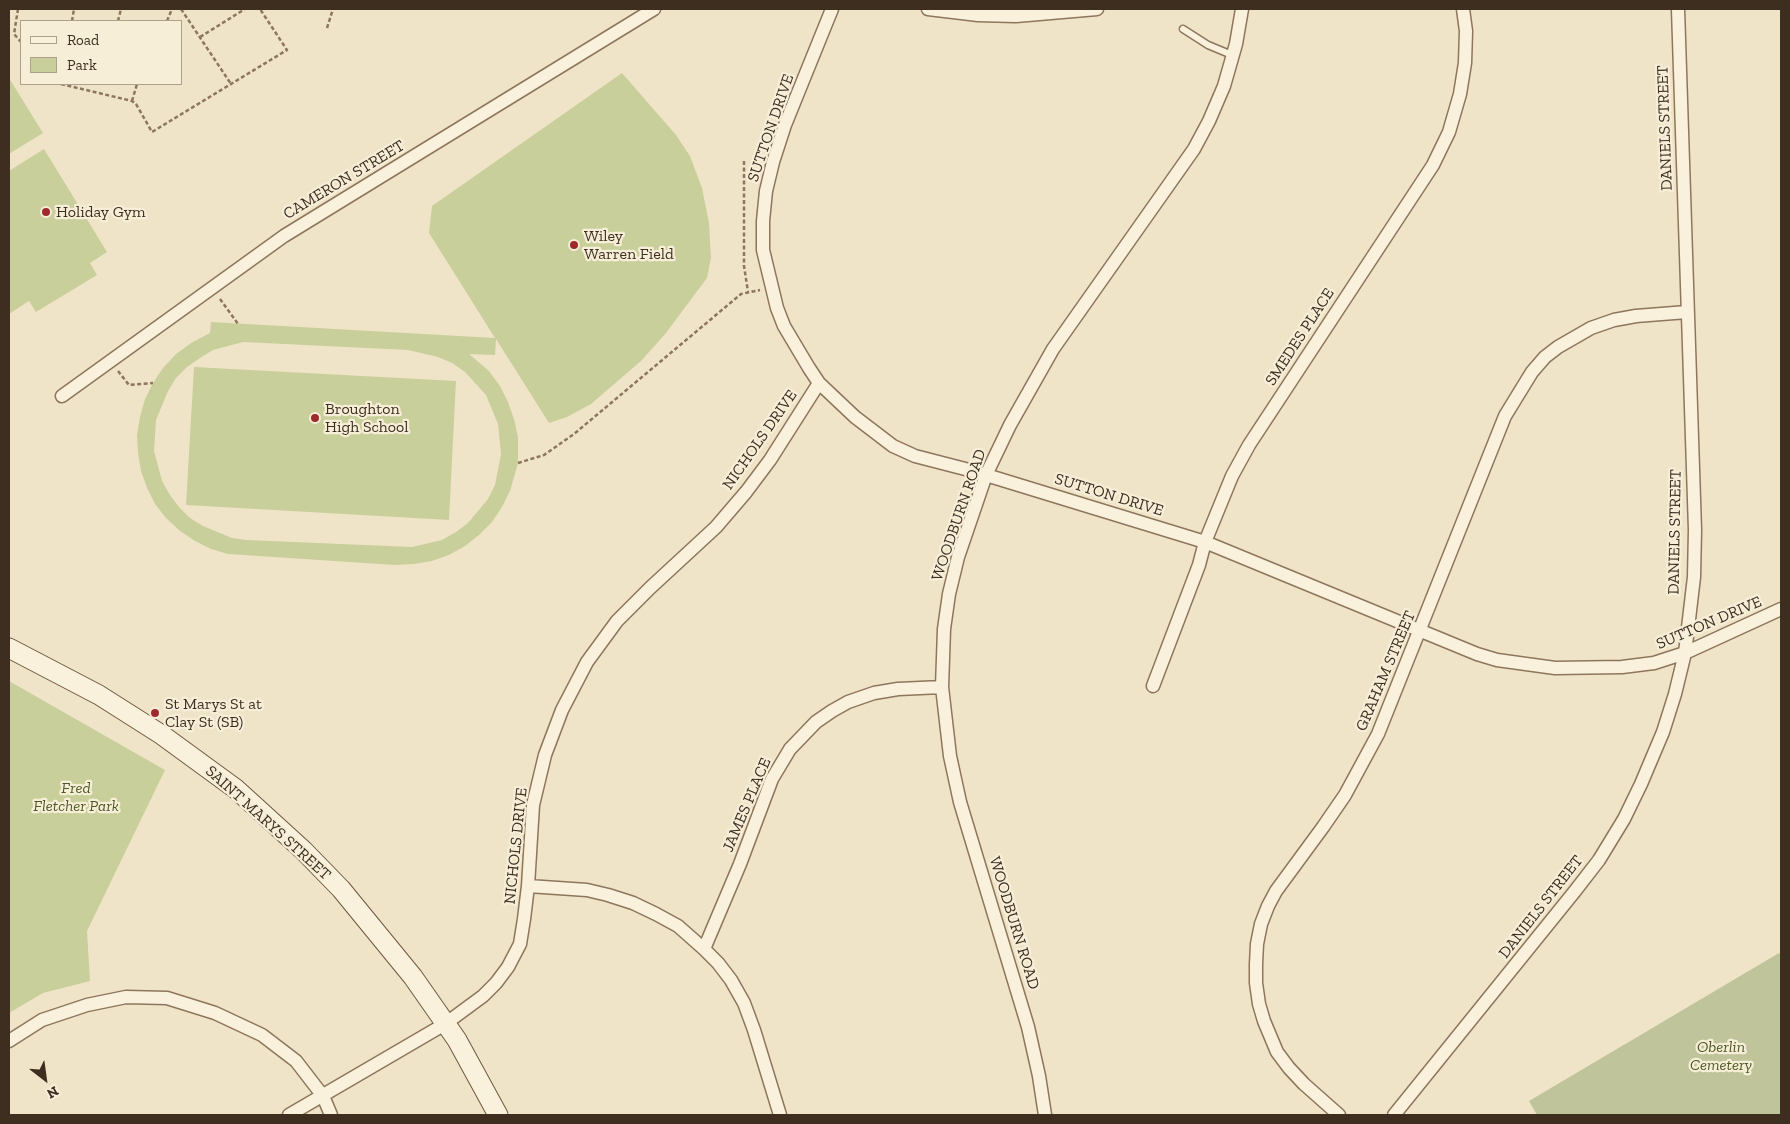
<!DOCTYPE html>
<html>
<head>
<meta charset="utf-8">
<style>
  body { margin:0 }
  #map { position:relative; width:1790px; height:1124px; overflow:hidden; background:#f0e4c8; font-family:"Zilla Slab",serif }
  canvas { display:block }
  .frame { position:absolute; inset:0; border:10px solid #3d2e20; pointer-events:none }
  .legend { position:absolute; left:20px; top:20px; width:162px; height:65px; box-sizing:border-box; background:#f7eed8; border:1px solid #ada18e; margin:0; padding:6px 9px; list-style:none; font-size:15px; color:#3d2e20 }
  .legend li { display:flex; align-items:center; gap:10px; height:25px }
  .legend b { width:25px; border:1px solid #ada18e }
  .north { position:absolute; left:20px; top:1054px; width:50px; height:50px; -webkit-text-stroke:4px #f7eed8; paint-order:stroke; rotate:150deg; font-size:14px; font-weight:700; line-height:20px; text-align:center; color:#3d2e20 }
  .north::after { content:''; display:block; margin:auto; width:18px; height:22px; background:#3d2e20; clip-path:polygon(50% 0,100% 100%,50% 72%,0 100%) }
</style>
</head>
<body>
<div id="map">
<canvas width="1790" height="1124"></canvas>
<div class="frame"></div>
<ul class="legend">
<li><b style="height:6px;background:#faf1dc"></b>Road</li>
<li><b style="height:14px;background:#c9cf9b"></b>Park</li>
</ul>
<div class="north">N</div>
</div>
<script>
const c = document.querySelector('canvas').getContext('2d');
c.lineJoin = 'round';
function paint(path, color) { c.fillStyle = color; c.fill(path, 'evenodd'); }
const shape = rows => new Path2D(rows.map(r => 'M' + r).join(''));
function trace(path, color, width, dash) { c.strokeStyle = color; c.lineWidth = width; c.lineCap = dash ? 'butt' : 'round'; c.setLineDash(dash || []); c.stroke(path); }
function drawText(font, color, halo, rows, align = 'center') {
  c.font = font + ' "Zilla Slab",serif'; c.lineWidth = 4.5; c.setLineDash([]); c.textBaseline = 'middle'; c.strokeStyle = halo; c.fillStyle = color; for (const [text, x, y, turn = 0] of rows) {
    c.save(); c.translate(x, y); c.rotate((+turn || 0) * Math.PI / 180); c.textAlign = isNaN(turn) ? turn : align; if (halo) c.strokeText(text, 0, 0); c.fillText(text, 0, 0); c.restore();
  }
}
paint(shape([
  [622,73,676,135,690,156,702,188,709,223,711,258,707,278,666,333,641,361,591,404,567,417,549,423,496,339,495,355,469,354,489,371,500,386,508,402,514,419,518,437,518,463,510,491,502,507,492,522,479,535,465,546,449,555,432,561,414,564,395,565,228,554,211,549,195,541,180,531,166,518,155,504,147,488,141,471,138,453,137,435,140,417,145,399,153,383,163,368,176,354,191,343,210,333,211,322,495,338,429,233,432,206],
  [243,342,408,350,438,357,452,363,465,372,486,395,498,424,501,454,495,485,488,499,468,523,456,532,442,540,412,547,247,540,232,538,203,526,190,518,179,507,170,495,162,481,154,451,156,420,168,391,176,378,187,367,200,358,213,350],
  [9,78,43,133,9,154],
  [44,149,107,252,90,263,97,275,36,312,29,301,9,314,9,171],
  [194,367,456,381,449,520,186,505],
  [9,681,165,770,87,931,90,981,43,993,9,1013]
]), '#c9cf9b');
paint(shape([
  [1779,953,1781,956,1781,1115,1537,1115,1529,1101]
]), '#bfc49a');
const service = shape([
  [1183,29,1208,45,1232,55]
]);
const minor = shape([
  [832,9,785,125,773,162,766,191,763,221,763,250,777,308,784,326,809,368,819,383,855,417,893,446,915,456,973,471,1205,542,1477,654,1497,660,1555,668,1622,667,1654,663,1685,653,1781,609],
  [928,9,978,15,1016,16,1097,9],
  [62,396,284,236,654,9],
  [1153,686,1199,565,1205,542,1232,476,1249,445,1433,165,1449,132,1460,94,1465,63,1466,31,1463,9],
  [528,886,587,890,608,895,633,903,656,914,678,926,704,949,718,963,731,980,744,1003,754,1030,780,1115],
  [704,949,740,864,772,779,790,749,816,722,832,711,848,702,874,693,898,689,942,687],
  [9,1041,42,1020,87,1005,126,997,167,998,215,1013,262,1035,296,1061,323,1096,331,1115],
  [289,1115,445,1024,483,996,496,983,508,967,520,944,524,919,528,886,533,805,545,755,562,710,587,662,617,621,650,588,716,527,746,492,770,460,819,383],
  [1045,1115,1039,1076,1028,1027,960,802,950,756,942,687,944,629,949,594,958,557,986,475,1010,425,1053,349,1194,149,1209,121,1224,86,1236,44,1242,9],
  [1339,1115,1304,1084,1289,1068,1277,1052,1264,1021,1259,1004,1256,983,1256,964,1257,944,1261,924,1268,906,1276,891,1323,827,1345,795,1378,734,1505,416,1532,372,1545,357,1558,347,1591,328,1614,320,1636,316,1687,312],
  [1394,1115,1575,891,1599,860,1624,819,1641,784,1663,732,1675,694,1685,653,1694,577,1695,530,1678,9]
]);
const secondary = shape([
  [9,648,99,695,162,735,236,789,303,850,341,889,413,977,457,1040,498,1115]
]);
trace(service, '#8d765c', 9);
trace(minor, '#8d765c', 15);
trace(secondary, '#6f573f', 21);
trace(shape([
  [18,9,14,34,21,42],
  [181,9,231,84],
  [72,21,74,9],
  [118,21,121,9],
  [167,21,172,9],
  [327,28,333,9],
  [200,37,245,9],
  [61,84,132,101,136,104,152,132,287,50,260,9],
  [132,101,137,84],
  [744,161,744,266,748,292],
  [220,299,238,324],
  [118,371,129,385,153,383],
  [518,463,544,455,574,434,741,294,760,290]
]), '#8d765c', 2.5, [4, 2.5]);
trace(service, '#faf1dc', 6);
trace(minor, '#faf1dc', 12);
trace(secondary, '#faf1dc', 19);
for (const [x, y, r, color] of [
  [46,212,5,"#9e2a2b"],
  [574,245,5,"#9e2a2b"],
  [315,418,5,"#9e2a2b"],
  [155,713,5,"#9e2a2b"]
]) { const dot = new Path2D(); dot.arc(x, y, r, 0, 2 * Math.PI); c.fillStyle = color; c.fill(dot); trace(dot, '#f7eed8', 2); }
drawText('16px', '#3d2e20', '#f7eed8', [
  ["SUTTON DRIVE",771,128,-71],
  ["DANIELS STREET",1665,128,-92],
  ["CAMERON STREET",344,180,-31],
  ["SMEDES PLACE",1300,337,-57],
  ["NICHOLS DRIVE",760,440,-55],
  ["SUTTON DRIVE",1109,495,17],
  ["WOODBURN ROAD",959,515,-71],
  ["DANIELS STREET",1675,532,-89],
  ["SUTTON DRIVE",1709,623,-23],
  ["GRAHAM STREET",1386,671,-67],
  ["JAMES PLACE",747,805,-67],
  ["SAINT MARYS STREET",268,823,42],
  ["NICHOLS DRIVE",516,846,-84],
  ["DANIELS STREET",1541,907,-52],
  ["WOODBURN ROAD",1014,923,73]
]);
drawText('16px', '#3d2e20', '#f7eed8', [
  ["Holiday Gym",56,212],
  ["Wiley",584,236],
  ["Warren Field",584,254],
  ["Broughton",325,409],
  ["High School",325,427],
  ["St Marys St at",165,704],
  ["Clay St (SB)",165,722]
], 'left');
drawText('italic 16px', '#4d5a26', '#f7eed8', [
  ["Fred",76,788],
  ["Fletcher Park",76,806],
  ["Oberlin",1721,1047],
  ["Cemetery",1721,1065]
]);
</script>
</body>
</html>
